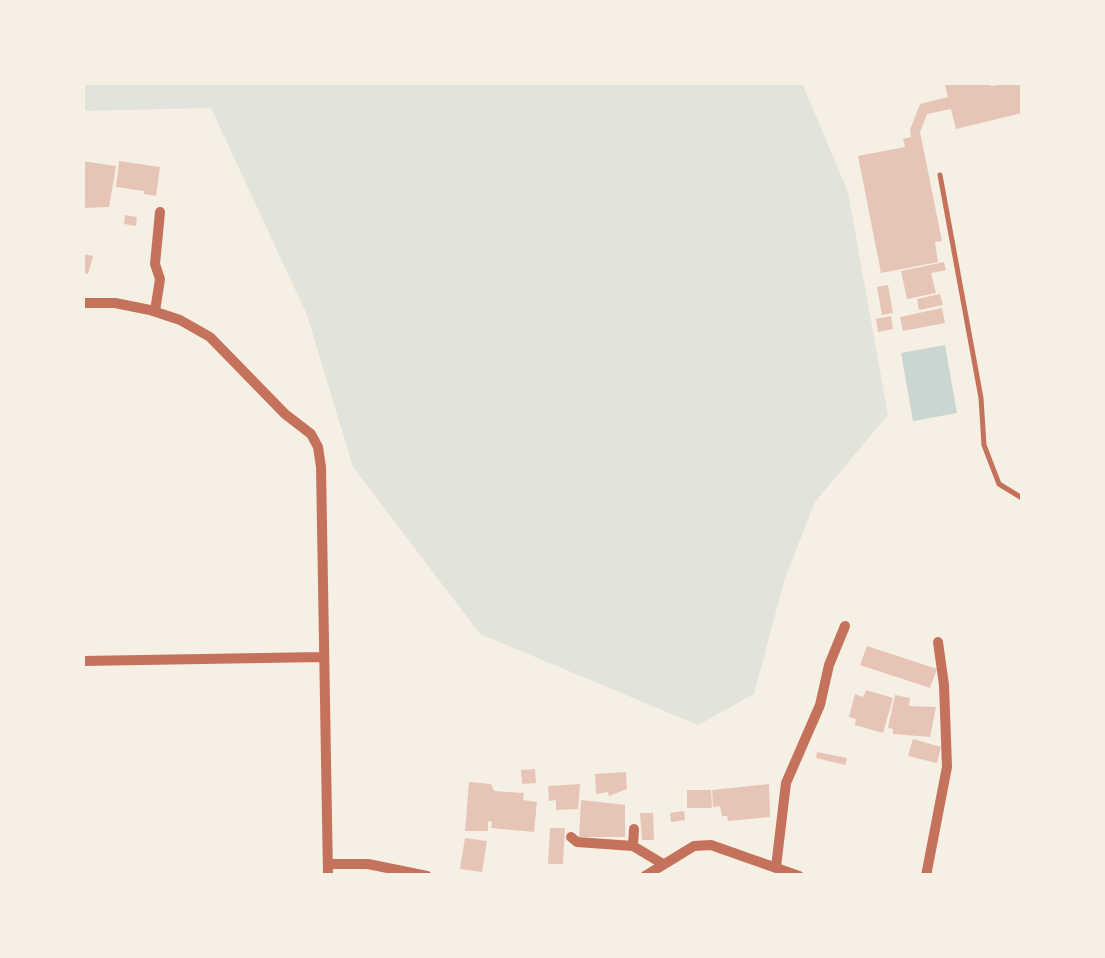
<!DOCTYPE html>
<html>
<head>
<meta charset="utf-8">
<style>
  body { margin:0 }
  #map { position:relative; width:1105px; height:958px; overflow:hidden; background:#f6efe4; font-family:"Noto Sans",sans-serif }
  canvas { display:block }
  .frame { position:absolute; inset:0; border:85px solid #f6efe4; pointer-events:none }
</style>
</head>
<body>
<div id="map">
<canvas width="1105" height="958"></canvas>
<div class="frame"></div>
</div>
<script>
const c = document.querySelector('canvas').getContext('2d');
c.lineJoin = 'round';
function paint(path, color) { c.fillStyle = color; c.fill(path, 'evenodd'); }
const shape = rows => new Path2D(rows.map(r => 'M' + r).join(''));
function trace(path, color, width, dash) { c.strokeStyle = color; c.lineWidth = width; c.lineCap = dash ? 'butt' : 'round'; c.setLineDash(dash || []); c.stroke(path); }
paint(shape([
  [82,83,802,83,848,192,888,415,815,502,785,578,754,694,698,725,480,634,353,467,307,315,211,108,83,111]
]), '#e2e4dc');
paint(shape([
  [945,345,957,413,913,421,901,353]
]), '#c9d6d2');
paint(shape([
  [944,82,990,82,991,86,1022,82,1022,113,956,129,951,109,927,114,920,132,942,241,935,242,938,262,881,273,858,156,905,147,903,139,911,137,910,130,920,104,948,97],
  [82,161,116,166,109,207,84,208],
  [119,161,160,167,156,196,144,194,144,191,116,187],
  [125,215,137,217,136,226,124,224],
  [83,254,93,256,88,274,82,273],
  [944,262,946,270,931,273,936,293,907,299,901,271],
  [888,285,893,313,882,315,877,287],
  [940,294,943,305,919,310,917,299],
  [942,308,945,323,903,331,900,317],
  [891,316,893,329,878,332,876,319],
  [867,646,937,669,930,688,860,665],
  [866,690,893,698,883,733,855,725,856,719,849,717,855,694,863,697],
  [895,695,910,698,909,706,936,707,930,737,893,734,893,729,888,728],
  [913,739,941,747,937,763,908,756],
  [817,752,847,758,845,765,816,758],
  [535,769,536,783,522,784,521,770],
  [626,772,627,789,609,796,608,792,596,794,595,774],
  [469,782,491,784,494,791,524,793,523,800,537,802,534,832,491,828,492,822,488,821,488,831,465,831],
  [580,784,578,809,556,810,556,800,549,801,548,786],
  [769,784,770,817,728,821,727,816,722,816,720,806,713,807,712,790],
  [687,790,711,790,712,808,687,808],
  [581,800,625,805,625,837,579,837],
  [684,811,685,820,671,822,670,813],
  [640,813,653,813,654,840,642,840],
  [550,828,565,828,563,864,548,864],
  [465,838,487,841,482,872,460,869]
]), '#e6c5b7');
trace(shape([
  [940,175,981,398,984,445,999,484,1022,498]
]), '#c5725c', 5);
trace(shape([
  [82,303,115,303,150,310,180,320,210,337,285,414,311,434,318,447,321,467,328,876],
  [155,311,160,279,155,264,160,212],
  [82,661,322,657],
  [571,837,577,842,633,846,663,864],
  [633,846,634,829],
  [328,864,368,864,427,876],
  [776,867,786,783,820,705,829,665,845,626],
  [645,876,694,846,711,845,799,876],
  [926,876,947,767,944,685,938,642]
]), '#c5725c', 10);
</script>
</body>
</html>
